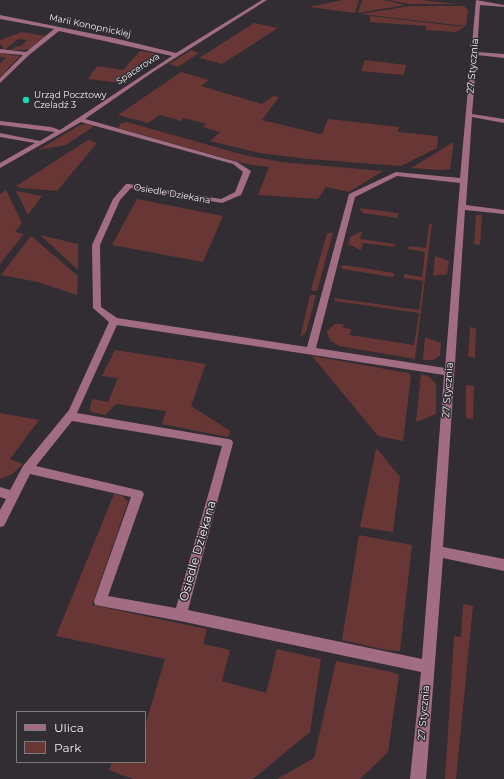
<!DOCTYPE html>
<html>
<head>
<meta charset="utf-8">
<style>
  body { margin:0 }
  #map { position:relative; width:504px; height:779px; overflow:hidden; background:#312d32; font-family:Montserrat,sans-serif }
  canvas { display:block }
  .legend { position:absolute; left:16px; top:711px; width:130px; height:52px; box-sizing:border-box; background:#312d32; border:1px solid #7d7a7e; margin:0; padding:5px 7px; list-style:none; font-size:12px; color:#f0edf0 }
  .legend li { display:flex; align-items:center; gap:8px; height:20px }
  .legend b { width:20px; border:1px solid #7d7a7e }
</style>
</head>
<body>
<div id="map">
<canvas width="504" height="779"></canvas>
<ul class="legend">
<li><b style="height:5px;background:#a26d82"></b>Ulica</li>
<li><b style="height:11px;background:#683735"></b>Park</li>
</ul>
</div>
<script>
const c = document.querySelector('canvas').getContext('2d');
c.lineJoin = 'round';
function paint(path, color) { c.fillStyle = color; c.fill(path, 'evenodd'); }
const shape = rows => new Path2D(rows.map(r => 'M' + r).join(''));
function trace(path, color, width, dash) { c.strokeStyle = color; c.lineWidth = width; c.lineCap = dash ? 'butt' : 'round'; c.setLineDash(dash || []); c.stroke(path); }
function drawText(font, color, halo, rows, align = 'center') {
  c.font = font + ' Montserrat,sans-serif'; c.lineWidth = 3; c.setLineDash([]); c.textBaseline = 'middle'; c.strokeStyle = halo; c.fillStyle = color; for (const [text, x, y, turn = 0] of rows) {
    c.save(); c.translate(x, y); c.rotate((+turn || 0) * Math.PI / 180); c.textAlign = isNaN(turn) ? turn : align; if (halo) c.strokeText(text, 0, 0); c.fillText(text, 0, 0); c.restore();
  }
}
paint(shape([
  [343,0,359,0,355,13,309,7],
  [362,0,383,0,405,5,358,13],
  [389,0,420,0,458,4,409,4],
  [410,6,464,6,468,10,466,26,361,14],
  [370,16,465,27,455,32,426,30,426,26,370,22],
  [254,23,278,28,222,64,199,58],
  [22,32,45,36,29,49,24,50,11,50,17,46,21,46,27,40,18,39,6,49,4,49,0,44,0,40],
  [191,50,199,53,178,67,169,64],
  [140,51,159,54,153,58,154,60,121,83,88,79,97,66,123,70],
  [0,53,20,56,0,77,0,63,6,58,0,57],
  [365,60,406,65,404,75,361,71],
  [181,72,209,80,201,86,262,104,273,96,279,97,262,120,319,134,322,134,328,119,399,127,398,132,438,136,437,148,401,166,308,159,259,153,210,141,220,132,203,127,206,124,184,118,181,121,160,115,148,123,118,115],
  [127,122,244,155,282,162,383,171,349,192,326,187,318,199,258,195,269,167,246,164,118,128,121,123],
  [87,124,94,126,66,145,38,150,80,125],
  [88,140,97,143,57,191,21,188,16,186],
  [454,142,450,169,441,170,411,168],
  [6,190,22,223,15,232,24,234,0,264,0,194],
  [16,191,42,196,28,215],
  [137,199,223,216,203,262,112,245],
  [359,208,398,213,398,218,363,213],
  [476,215,482,215,480,245,474,244],
  [429,223,432,224,415,359,339,346,331,341,328,336,327,331,335,324,344,324,343,328,351,329,350,335,414,345,419,313,335,301,334,298,419,310,423,281,404,278,404,274,422,277,425,252,408,249,409,246,426,248],
  [362,231,360,239,395,244,395,247,363,243,361,250,348,244,350,237],
  [327,233,333,233,317,291,313,291,311,290],
  [40,235,78,244,78,270],
  [31,236,78,276,77,295,38,282,1,275],
  [435,256,449,261,447,274,433,276],
  [344,265,357,267,394,273,393,277,342,269,341,267],
  [310,295,316,295,306,332,300,338],
  [470,327,476,328,475,358,468,356],
  [425,337,441,343,440,355,434,360,423,360],
  [115,350,206,364,191,406,230,431,228,437,162,424,166,411,116,404,105,415,91,412,90,408,92,399,108,402,118,378,102,376],
  [312,356,408,373,411,376,403,441,378,436],
  [421,374,430,377,436,384,436,414,416,422],
  [466,385,474,386,473,419,466,418],
  [0,413,39,420,10,459,23,464,11,475,0,479],
  [376,449,378,450,400,477,393,532,360,527],
  [114,494,123,496,128,502,92,605,207,629,203,644,230,650,222,681,266,693,277,649,321,659,310,732,253,779,133,779,109,770,112,762,145,762,145,726,165,659,56,636],
  [359,535,412,545,400,651,386,650,342,640],
  [463,604,473,606,456,779,445,779,454,636,461,637],
  [336,661,392,672,399,675,388,752,360,779,277,779,314,758]
]), '#683735');
paint(shape([
  [262,0,267,0,153,72,85,119,237,162,251,171,241,195,222,203,131,188,120,200,100,245,101,307,117,318,307,347,349,194,396,172,460,178,476,0,504,5,504,7,480,5,477,52,504,54,504,58,477,55,472,114,504,119,504,123,472,117,466,205,504,210,504,214,465,210,443,547,504,559,504,571,443,558,426,779,410,779,421,672,180,621,95,605,94,601,131,497,30,474,4,526,0,527,0,510,6,499,0,497,0,487,10,490,23,466,69,410,109,322,93,308,92,245,113,199,126,184,129,184,221,199,235,192,243,172,233,164,81,122,0,168,0,163,35,143,0,137,0,133,40,141,55,132,0,125,0,121,51,127,60,130,172,56,59,31,29,55,0,83,0,78,23,55,0,53,0,49,26,52,54,29,0,19,0,15,114,38,176,53,262,0],
  [397,176,460,183,445,368,316,348,355,197,397,176],
  [117,325,444,375,422,659,188,610,233,443,232,440,228,439,77,413,117,325],
  [72,421,222,446,176,608,108,596,144,494,142,491,36,466,72,421]
]), '#a26d82');
for (const [x, y, r, color] of [
  [26,100,4,"#1bd5b1"]
]) { const dot = new Path2D(); dot.arc(x, y, r, 0, 2 * Math.PI); c.fillStyle = color; c.fill(dot); trace(dot, '#312d32', 1.5); }
drawText('9px', '#f0edf0', '#312d32', [
  ["Marii Konopnickiej",90,26,12],
  ["Spacerowa",138,69,-33],
  ["Osiedle Dziekana",172,194,10]
]);
drawText('9px', '#f0edf0', '#312d32', [
  ["Urząd Pocztowy",34,95],
  ["Czeladź 3",34,105]
], 'left');
drawText('10px', '#f0edf0', '#312d32', [
  ["27 Stycznia",473,66,-85],
  ["27 Stycznia",448,390,-86],
  ["27 Stycznia",424,713,-85]
]);
drawText('12px', '#f0edf0', '#312d32', [
  ["Osiedle Dziekana",198,551,-74]
]);
</script>
</body>
</html>
